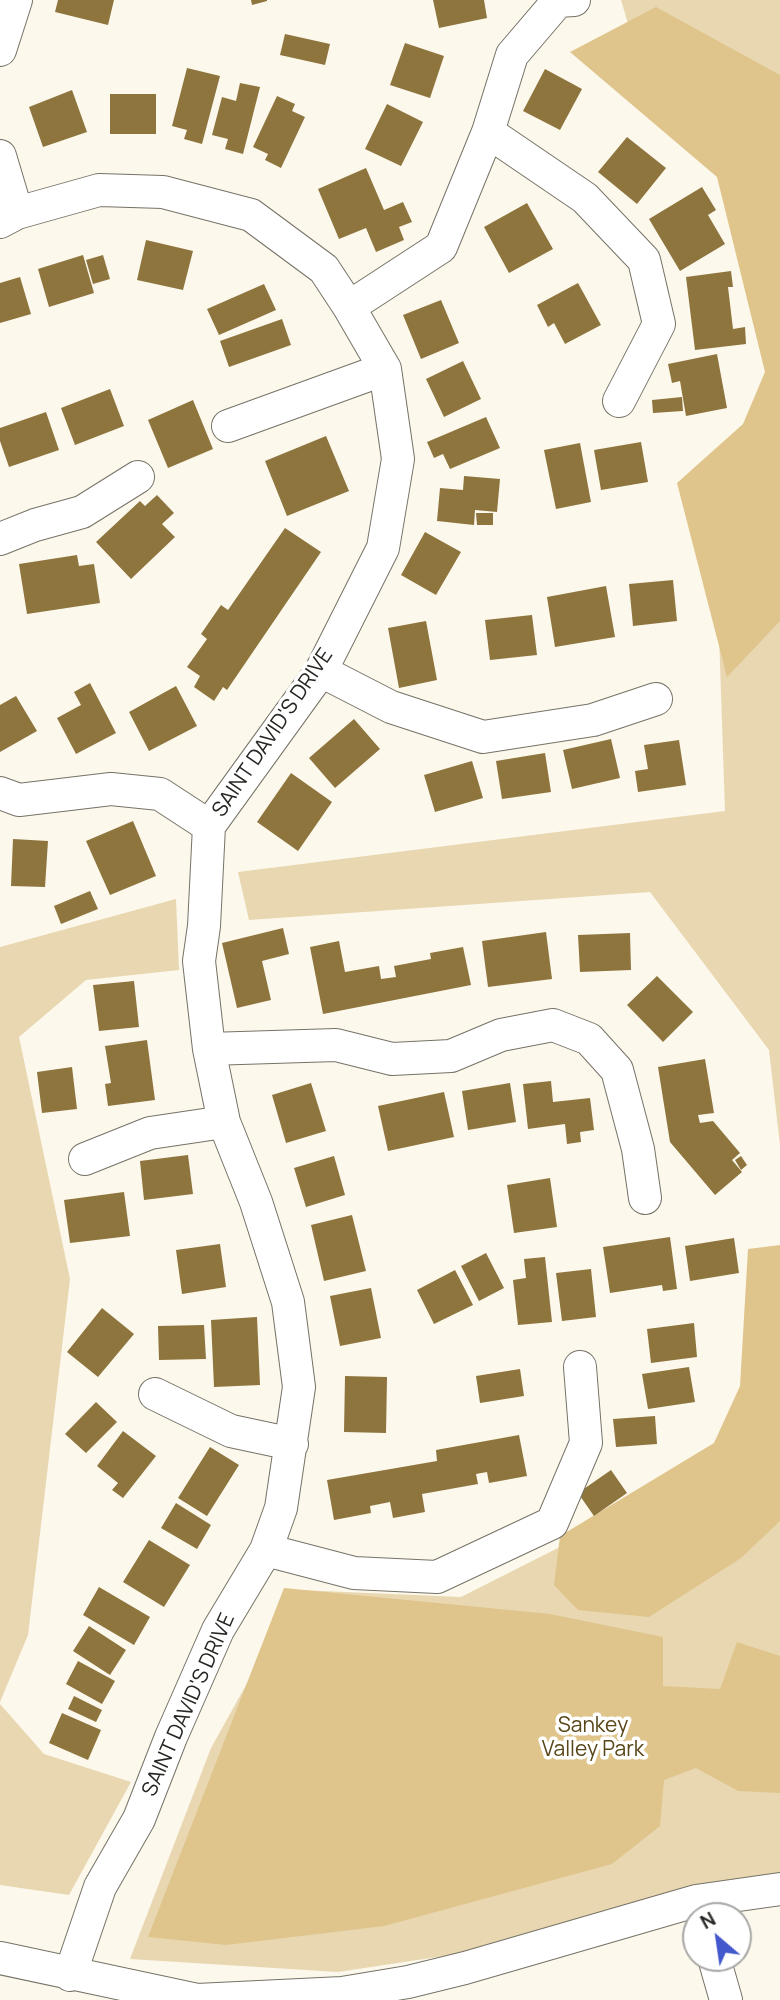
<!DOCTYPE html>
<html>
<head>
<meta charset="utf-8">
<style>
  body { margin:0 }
  #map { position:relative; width:780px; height:2000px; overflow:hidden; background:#fdf8ec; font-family:Manrope,sans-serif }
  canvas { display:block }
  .north { position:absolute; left:682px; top:1902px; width:70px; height:70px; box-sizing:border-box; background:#fff; border:2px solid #a9a8a7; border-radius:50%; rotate:331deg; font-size:19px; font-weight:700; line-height:28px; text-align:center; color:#282622 }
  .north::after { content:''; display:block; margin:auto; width:24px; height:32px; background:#4258cc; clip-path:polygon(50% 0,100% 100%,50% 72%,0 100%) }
</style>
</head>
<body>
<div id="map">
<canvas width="780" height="2000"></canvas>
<div class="north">N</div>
</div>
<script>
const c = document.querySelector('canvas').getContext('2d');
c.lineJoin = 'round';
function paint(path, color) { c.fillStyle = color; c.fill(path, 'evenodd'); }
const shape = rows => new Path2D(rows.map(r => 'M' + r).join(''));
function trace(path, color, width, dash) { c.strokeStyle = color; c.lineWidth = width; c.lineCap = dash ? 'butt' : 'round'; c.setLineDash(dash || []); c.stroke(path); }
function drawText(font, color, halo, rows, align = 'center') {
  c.font = font + ' Manrope,sans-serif'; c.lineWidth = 7; c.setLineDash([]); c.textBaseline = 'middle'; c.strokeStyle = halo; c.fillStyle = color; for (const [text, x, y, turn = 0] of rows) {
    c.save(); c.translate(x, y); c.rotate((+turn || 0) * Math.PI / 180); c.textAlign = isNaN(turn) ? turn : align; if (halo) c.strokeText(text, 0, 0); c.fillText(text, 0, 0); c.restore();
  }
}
paint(shape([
  [621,0,780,0,780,213,642,71],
  [780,438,780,1145,769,1050,650,892,249,920,238,872,725,811,714,486],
  [176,899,179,970,86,980,19,1037,70,1279,28,1635,0,1702,0,947],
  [780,1348,780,1877,570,1937,338,1972,130,1959,211,1748,299,1590,461,1597,730,1461],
  [0,1704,44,1754,131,1782,69,1895,0,1885]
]), '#e8d7b0');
paint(shape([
  [656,7,780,75,780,621,727,677,677,483,743,424,765,372,717,177,570,52],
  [780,1245,780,1521,741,1558,649,1617,578,1610,554,1585,560,1536,714,1443,740,1386,748,1249],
  [284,1588,550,1614,663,1637,663,1686,720,1689,737,1642,780,1656,780,1793,738,1791,696,1768,664,1780,660,1826,612,1864,384,1926,226,1945,148,1937]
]), '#dfc58c');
paint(shape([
  [58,0,114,0,108,25,55,12],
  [251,0,267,0,267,1,252,5],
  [433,0,484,0,487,18,439,28],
  [285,34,330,44,325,65,280,55],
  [405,43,444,56,430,98,390,85],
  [187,68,220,76,202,144,184,139,187,130,172,126],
  [545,69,582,89,560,130,523,111],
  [240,83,260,87,243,154,225,149,228,139,212,135,222,97,236,101],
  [72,90,87,132,43,147,29,107],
  [110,94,156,94,156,134,110,134],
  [277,96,295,104,292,111,305,117,281,168,265,160,268,154,253,147],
  [387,104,423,122,401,166,365,149],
  [627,137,666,168,637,204,598,172],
  [366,168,384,210,403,202,412,222,399,227,404,240,376,252,366,228,339,239,318,189],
  [702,187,716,210,708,215,725,244,680,271,649,219],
  [527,203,553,249,509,273,484,227],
  [146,240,193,251,183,290,137,280],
  [83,255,94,293,49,307,38,269],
  [103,255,110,279,93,284,86,260],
  [731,271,733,287,728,287,733,329,745,327,746,344,695,350,686,277],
  [20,277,31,314,0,323,0,283],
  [578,283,601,325,565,344,554,323,548,327,537,305],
  [264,284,276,310,219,335,207,309],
  [441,300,459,343,421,359,403,315],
  [282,319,291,345,229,367,220,341],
  [717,354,727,408,686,416,680,381,672,383,668,364],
  [463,361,481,399,444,417,426,379],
  [110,389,124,426,75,445,61,408],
  [682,397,683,411,653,413,652,400],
  [193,400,213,449,168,468,148,420],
  [46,412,59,450,9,467,0,441,0,428],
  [486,417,500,448,450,469,443,454,434,458,427,442],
  [326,436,349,491,287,516,265,461],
  [641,442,648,482,601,490,594,450],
  [580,443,591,502,556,509,544,450],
  [464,476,500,479,497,512,475,510,474,525,437,521,440,488,463,490],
  [157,495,174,513,162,524,175,537,131,579,96,542,140,501,145,506],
  [476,513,493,513,493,525,477,525],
  [285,528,321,552,227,690,223,687,214,701,194,687,200,676,187,667,207,639,201,634,221,605,228,610],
  [425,532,461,552,436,595,401,575],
  [77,555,79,566,94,564,100,603,27,614,19,564],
  [673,580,677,621,633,626,629,584],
  [606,586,615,637,555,647,547,597],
  [532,615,537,655,490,660,485,620],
  [426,621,437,680,399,688,388,628],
  [90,683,116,733,76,754,57,718,81,705,74,692],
  [176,686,197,726,149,751,129,712],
  [16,696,37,731,0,752,0,705],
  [354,719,380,749,335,788,309,758],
  [611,739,620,778,572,789,563,750],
  [679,740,686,785,638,792,635,771,648,769,644,745],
  [545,753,551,792,502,799,496,761],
  [472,761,483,798,435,812,424,775],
  [291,773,332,802,298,851,257,822],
  [133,821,156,876,110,895,86,841],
  [13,839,48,841,45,887,11,886],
  [90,891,98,909,61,924,54,906],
  [283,928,289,954,262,961,271,1000,237,1008,222,943],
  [546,932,552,979,488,987,482,941],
  [630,933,631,970,580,972,578,935],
  [339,941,345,972,379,966,381,979,396,977,394,966,431,959,430,953,463,947,471,985,323,1014,310,947],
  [657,976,693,1012,663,1042,627,1005],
  [134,981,139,1027,99,1031,93,985],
  [147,1040,155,1100,108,1106,105,1084,111,1083,105,1046],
  [705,1059,714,1113,698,1115,700,1123,713,1121,740,1153,732,1160,742,1172,715,1195,670,1142,658,1067],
  [72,1067,77,1109,42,1113,37,1072],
  [551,1081,553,1102,590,1098,594,1130,580,1132,581,1142,567,1144,565,1124,528,1129,523,1084],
  [311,1083,326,1131,286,1143,272,1095],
  [510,1083,516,1122,468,1130,462,1091],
  [444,1092,454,1137,388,1151,378,1106],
  [188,1155,193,1194,144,1200,140,1161],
  [334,1156,345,1195,306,1207,294,1168],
  [741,1156,747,1165,741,1170,735,1160],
  [550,1178,557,1227,514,1233,507,1185],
  [124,1192,130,1236,70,1243,64,1200],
  [352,1215,366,1271,324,1281,311,1225],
  [670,1237,677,1289,663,1291,662,1285,610,1293,603,1247],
  [734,1238,739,1273,690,1281,685,1246],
  [220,1244,226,1287,182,1294,176,1250],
  [486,1253,504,1288,479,1301,461,1266],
  [545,1257,552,1322,518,1325,513,1280,526,1278,524,1259],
  [591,1269,596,1317,562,1321,556,1273],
  [455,1270,473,1305,434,1324,417,1290],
  [371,1288,381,1338,340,1346,330,1296],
  [102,1308,134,1334,98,1377,67,1352],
  [257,1317,260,1385,214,1387,211,1320],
  [694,1323,697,1357,651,1363,647,1329],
  [204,1325,206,1359,159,1360,158,1326],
  [689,1367,695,1402,648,1409,642,1374],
  [520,1369,524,1396,480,1403,476,1376],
  [345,1376,387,1377,386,1433,344,1432],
  [96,1402,117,1422,86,1453,65,1434],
  [655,1416,657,1444,616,1447,613,1419],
  [123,1431,156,1456,123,1498,112,1490,118,1483,97,1466],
  [519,1435,527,1476,489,1483,487,1472,476,1474,478,1484,422,1494,425,1512,393,1518,390,1502,370,1506,371,1513,334,1520,327,1480,437,1461,436,1450],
  [210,1447,239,1465,207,1516,178,1498],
  [611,1470,627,1493,594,1516,578,1493],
  [176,1503,211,1525,197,1549,161,1528],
  [149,1540,190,1565,164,1607,123,1582],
  [99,1587,150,1617,134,1645,83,1615],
  [89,1626,126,1650,110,1675,73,1651],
  [78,1661,115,1681,102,1704,66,1684],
  [74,1696,102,1710,96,1722,68,1709],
  [62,1713,101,1730,88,1760,49,1743]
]), '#8e753e');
const street = shape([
  [0,50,16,0],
  [488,132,585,198,644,260,659,324,619,401],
  [0,156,17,213],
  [0,222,17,213,99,190,163,192,251,215,324,269,349,307,385,369,398,459,383,548,321,671,209,826,204,926,199,961,209,1049,224,1122,256,1202,288,1302,299,1387,281,1508,266,1550,218,1630,171,1737,139,1819,100,1887,70,1975],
  [349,307,441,247,488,132,512,55,558,1,574,0],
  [228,426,385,369],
  [0,539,35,525,82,512,138,477],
  [321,671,391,707,483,737,593,720,656,699],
  [0,793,19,800,111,789,160,794,209,826],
  [209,1049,336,1045,392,1059,451,1056,501,1035,553,1025,589,1039,617,1070,638,1149,645,1198],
  [85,1159,150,1133,224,1122],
  [155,1394,231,1431,292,1444],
  [266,1550,354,1573,437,1577,552,1523,586,1443,580,1367],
  [0,1958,197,2000,342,1993,408,1982,465,1968,696,1901,780,1889],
  [714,1958,726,2000]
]);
trace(street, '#767267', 34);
trace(street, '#fff', 32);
drawText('21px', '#282622', '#fff', [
  ["SAINT DAVID'S DRIVE",273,733,-56],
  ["SAINT DAVID'S DRIVE",189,1705,-66]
]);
drawText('21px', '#584619', '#fff', [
  ["Sankey",593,1726],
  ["Valley Park",593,1750]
]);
</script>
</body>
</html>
